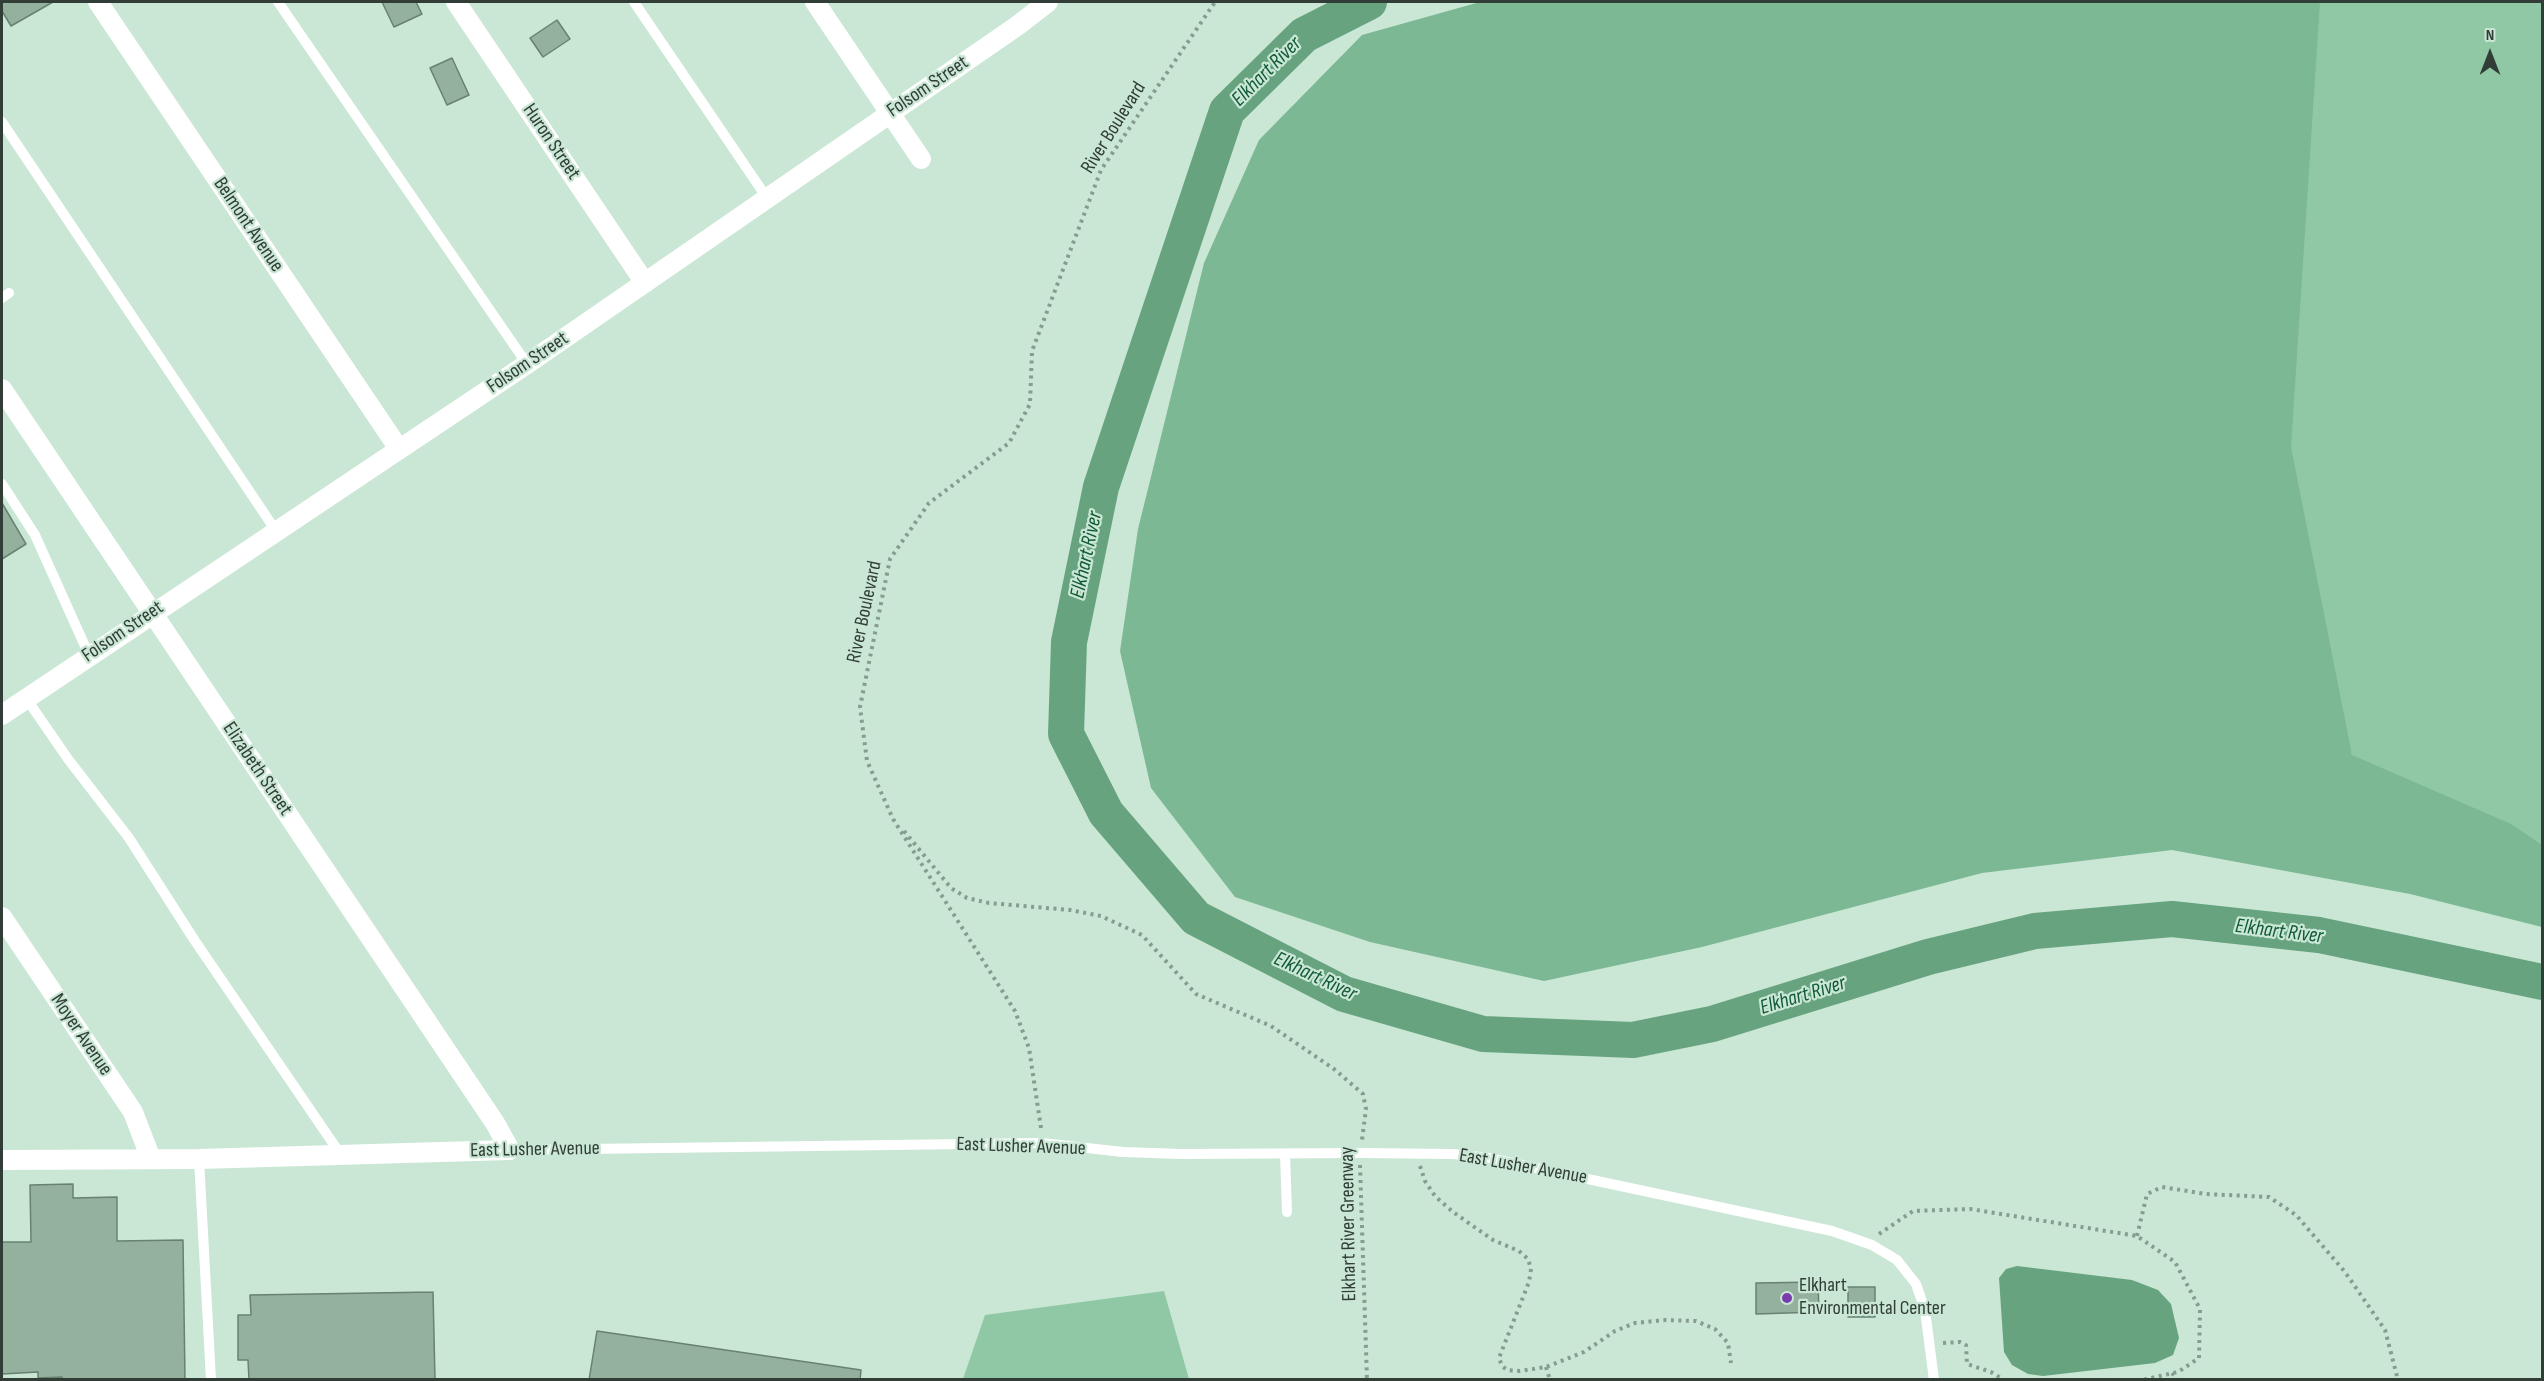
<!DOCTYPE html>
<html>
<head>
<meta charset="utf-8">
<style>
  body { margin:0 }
  #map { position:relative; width:2544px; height:1381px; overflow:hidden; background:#c9e7d4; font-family:"Sofia Sans Condensed",sans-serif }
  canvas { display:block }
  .frame { position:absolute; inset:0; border:3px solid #313d36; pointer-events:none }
  .north { position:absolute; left:2460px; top:24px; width:60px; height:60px; -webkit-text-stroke:4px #c9e7d4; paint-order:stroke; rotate:0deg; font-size:16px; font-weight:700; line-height:24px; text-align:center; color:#313d36 }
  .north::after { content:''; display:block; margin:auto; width:21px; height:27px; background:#313d36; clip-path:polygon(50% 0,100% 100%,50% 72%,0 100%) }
</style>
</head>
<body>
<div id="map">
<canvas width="2544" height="1381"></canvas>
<div class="frame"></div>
<div class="north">N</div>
</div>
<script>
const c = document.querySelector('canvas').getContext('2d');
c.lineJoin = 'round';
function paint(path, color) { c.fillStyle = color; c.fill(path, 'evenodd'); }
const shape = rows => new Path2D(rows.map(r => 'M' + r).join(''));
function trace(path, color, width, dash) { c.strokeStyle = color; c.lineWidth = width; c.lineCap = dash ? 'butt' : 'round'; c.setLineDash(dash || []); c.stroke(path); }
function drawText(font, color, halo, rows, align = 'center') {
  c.font = font + ' "Sofia Sans Condensed",sans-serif'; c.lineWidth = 4.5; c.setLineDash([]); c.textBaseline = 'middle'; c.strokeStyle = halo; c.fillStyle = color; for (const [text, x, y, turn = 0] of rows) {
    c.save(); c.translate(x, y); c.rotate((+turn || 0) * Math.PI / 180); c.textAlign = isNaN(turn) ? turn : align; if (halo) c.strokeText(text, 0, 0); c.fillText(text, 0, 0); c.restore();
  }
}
paint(shape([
  [2286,2,2542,2,2542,852,2352,755,2267,429],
  [1164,1291,1189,1379,963,1379,985,1315]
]), '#90c8a6');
paint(shape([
  [1480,2,2320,2,2291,447,2352,755,2511,824,2542,845,2542,927,2410,894,2172,850,1982,873,1702,947,1544,981,1370,942,1235,897,1151,788,1120,651,1138,529,1204,263,1259,140,1362,35]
]), '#7cb894');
paint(shape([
  [2017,1266,2132,1280,2158,1290,2171,1304,2179,1338,2173,1355,2155,1363,2043,1376,2028,1374,2012,1365,2004,1352,1999,1278,2006,1269]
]), '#68a380');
trace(shape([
  [1369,2,1304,35,1227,111,1101,487,1069,642,1066,734,1106,813,1196,918,1344,994,1483,1034,1633,1040,1712,1024,1928,957,2035,931,2172,919,2319,935,2542,982]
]), '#68a380', 36);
const building = shape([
  [2,2,53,2,11,26,2,11,2,2],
  [382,2,416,2,422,14,394,27,382,2],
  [557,20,570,39,543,57,530,38,557,20],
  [452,58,469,95,447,105,430,68,452,58],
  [2,503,26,544,2,559,2,503],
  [73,1184,73,1198,117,1197,117,1241,183,1240,185,1380,62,1380,62,1377,38,1378,38,1372,2,1374,2,1242,31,1242,30,1185,73,1184],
  [1818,1282,1819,1312,1756,1314,1756,1283,1818,1282],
  [1848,1287,1875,1287,1875,1317,1848,1317,1848,1287],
  [433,1292,435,1380,249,1380,248,1360,238,1360,238,1315,251,1315,250,1295,433,1292],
  [597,1331,861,1370,860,1380,589,1380,597,1331]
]);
paint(building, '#94b19e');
trace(building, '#678271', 1.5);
trace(shape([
  [904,831,951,888,967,898,989,903,1070,910,1101,916,1142,935,1196,994,1271,1026,1334,1069,1363,1094,1366,1109,1362,1140],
  [1041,1128,1029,1048,1015,1011,893,819,867,761,860,707,890,559,929,503,1009,443,1030,404,1032,351,1101,170,1215,2],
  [1360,1165,1367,1380],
  [1420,1166,1425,1181,1435,1196,1453,1212,1493,1240,1519,1251,1528,1259,1531,1269,1529,1282,1499,1358,1502,1366,1507,1370,1520,1371,1546,1367,1584,1352,1615,1331,1635,1323,1665,1320,1696,1321,1715,1329,1728,1343,1731,1363],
  [1879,1234,1913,1211,1970,1209,2137,1236,2175,1262,2200,1309,2199,1358,2178,1372,2142,1380],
  [2137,1236,2147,1194,2162,1187,2206,1194,2269,1197,2296,1215,2345,1272,2385,1330,2398,1380],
  [1943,1343,1960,1342,1966,1345,1967,1364,1991,1372,2004,1380],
  [1546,1367,1550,1380],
  [2172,1373,2178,1380]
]), '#869c8f', 4, [3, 4.5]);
trace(shape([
  [278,2,527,364],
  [634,2,767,198],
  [2,122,276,531],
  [2,298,9,293],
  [2,484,35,535,89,655],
  [26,698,68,759,129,838,195,941,341,1155],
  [510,1150,1042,1143,1123,1152,1182,1154,1360,1153,1453,1154,1489,1158,1832,1231,1872,1245,1897,1260,1916,1284,1925,1310,1934,1380],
  [1285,1154,1287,1212],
  [199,1159,211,1380]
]), '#fff', 10);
trace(shape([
  [98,2,399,449],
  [456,2,645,283],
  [815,2,921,159],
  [2,389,495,1123,510,1150,199,1159,2,1160],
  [2,715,527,364,1017,26,1048,2],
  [2,917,133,1112,151,1159]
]), '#fff', 20);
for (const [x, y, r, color] of [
  [1787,1298,6,"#7a3baf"]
]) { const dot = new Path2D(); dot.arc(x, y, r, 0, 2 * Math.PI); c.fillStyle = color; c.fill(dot); trace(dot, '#c9e7d4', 2); }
drawText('20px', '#313d36', '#c9e7d4', [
  ["Folsom Street",928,87,-34],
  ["River Boulevard",1114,128,-58],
  ["Huron Street",551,142,56],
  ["Belmont Avenue",248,225,56],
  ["Folsom Street",528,363,-34],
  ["River Boulevard",865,612,-78],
  ["Folsom Street",123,632,-34],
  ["Elizabeth Street",257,769,56],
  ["Moyer Avenue",81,1035,56],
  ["East Lusher Avenue",1021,1147,2],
  ["East Lusher Avenue",535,1150,-1],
  ["East Lusher Avenue",1523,1167,10],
  ["Elkhart River Greenway",1349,1224,-91]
]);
drawText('20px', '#313d36', '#c9e7d4', [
  ["Elkhart",1799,1286],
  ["Environmental Center",1799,1309]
], 'left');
drawText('italic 21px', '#115937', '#c9e7d4', [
  ["Elkhart River",1267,72,-45],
  ["Elkhart River",1087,555,-78],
  ["Elkhart River",2279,932,7],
  ["Elkhart River",1315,977,25],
  ["Elkhart River",1803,996,-17]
]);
</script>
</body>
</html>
